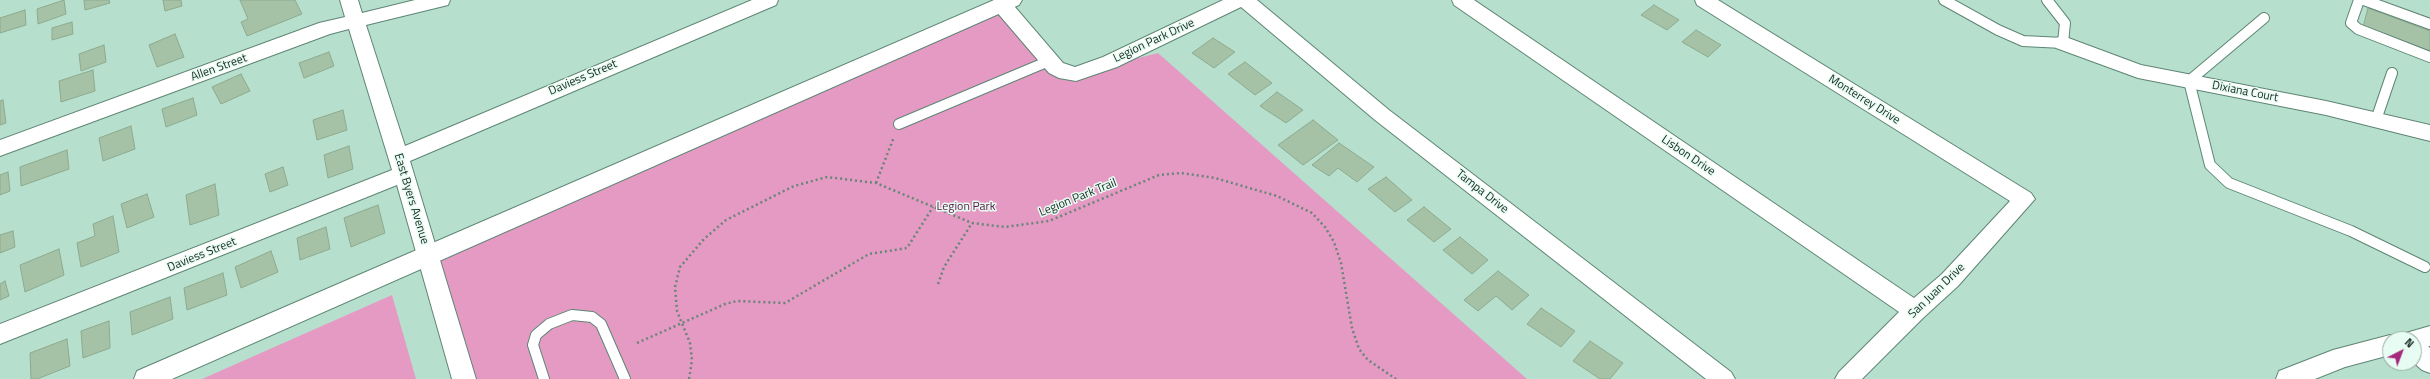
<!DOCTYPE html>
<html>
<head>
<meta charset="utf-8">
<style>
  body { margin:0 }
  #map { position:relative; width:2430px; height:379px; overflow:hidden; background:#b6e0cd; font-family:"Titillium Web",sans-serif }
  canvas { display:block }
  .north { position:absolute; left:2382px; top:331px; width:40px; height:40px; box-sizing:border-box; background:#e7fcf2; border:1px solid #95a89f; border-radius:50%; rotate:42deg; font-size:11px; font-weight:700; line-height:16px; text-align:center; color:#1a2a23 }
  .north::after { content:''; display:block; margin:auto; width:14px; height:18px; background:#a6287a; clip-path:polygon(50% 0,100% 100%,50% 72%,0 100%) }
</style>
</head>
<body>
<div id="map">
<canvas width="2430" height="379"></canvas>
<div class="north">N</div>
</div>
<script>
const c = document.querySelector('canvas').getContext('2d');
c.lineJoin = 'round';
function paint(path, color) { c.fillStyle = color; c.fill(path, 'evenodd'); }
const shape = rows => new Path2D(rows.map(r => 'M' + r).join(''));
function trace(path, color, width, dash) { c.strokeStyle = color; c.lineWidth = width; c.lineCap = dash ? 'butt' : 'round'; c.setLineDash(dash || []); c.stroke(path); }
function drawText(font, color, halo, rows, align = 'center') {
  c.font = font + ' "Titillium Web",sans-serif'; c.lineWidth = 3; c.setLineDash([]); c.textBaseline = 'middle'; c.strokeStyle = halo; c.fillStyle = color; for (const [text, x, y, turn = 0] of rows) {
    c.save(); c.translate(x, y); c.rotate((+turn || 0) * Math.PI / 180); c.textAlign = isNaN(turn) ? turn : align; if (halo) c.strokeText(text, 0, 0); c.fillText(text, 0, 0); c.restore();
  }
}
paint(shape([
  [1002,5,1076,74,1158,53,1527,379,474,379,427,254],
  [392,295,416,379,202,379]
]), '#e59ac3');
const building = shape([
  [64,0,66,14,38,24,37,9,64,0],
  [84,0,109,0,110,3,85,10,84,0],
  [163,0,181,0,182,6,165,11,163,0],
  [240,0,295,0,302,14,247,36,241,22,248,19,240,0],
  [1654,5,1679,20,1667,30,1641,15,1654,5],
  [2368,8,2430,31,2430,52,2363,27,2368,8],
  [25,10,26,25,0,33,0,18,25,10],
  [72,22,73,34,52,40,52,28,72,22],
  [1696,30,1721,45,1708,57,1682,42,1696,30],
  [175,34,184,57,157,67,149,45,175,34],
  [1213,38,1235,52,1214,68,1192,53,1213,38],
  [104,45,106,62,81,71,79,54,104,45],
  [329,52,334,66,304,78,299,63,329,52],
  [1245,62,1272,83,1255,95,1228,74,1245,62],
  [93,70,95,91,61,102,59,81,93,70],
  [241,74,250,91,221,104,212,87,241,74],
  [1277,92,1303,110,1286,123,1260,106,1277,92],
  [193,98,197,115,166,127,162,109,193,98],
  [3,100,6,123,0,125,0,101,3,100],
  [343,110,347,130,317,140,313,120,343,110],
  [1313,120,1338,140,1303,165,1278,145,1313,120],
  [131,126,135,149,103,161,99,138,131,126],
  [1339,143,1374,167,1357,182,1338,168,1329,176,1312,165,1339,143],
  [349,146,353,169,328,178,324,155,349,146],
  [67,150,69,169,21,186,20,167,67,150],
  [283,167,288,185,270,192,265,174,283,167],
  [8,172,10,191,0,195,0,175,8,172],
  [1386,177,1412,200,1395,212,1368,189,1386,177],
  [215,184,219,215,190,225,186,195,215,184],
  [147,194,154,217,127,228,121,204,147,194],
  [378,205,385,233,351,247,344,218,378,205],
  [1424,207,1451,229,1434,242,1407,220,1424,207],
  [113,216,119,252,81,267,77,243,95,236,93,224,113,216],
  [326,227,330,249,300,260,297,238,326,227],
  [13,231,15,247,0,253,0,235,13,231],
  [1460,237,1488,260,1472,274,1443,250,1460,237],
  [59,249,64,275,25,292,20,265,59,249],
  [271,251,278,272,241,288,235,267,271,251],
  [1498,271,1529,295,1512,310,1496,296,1478,311,1464,300,1498,271],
  [223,273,227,295,187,310,184,288,223,273],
  [5,281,9,296,0,300,0,284,5,281],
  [170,297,173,319,132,335,130,312,170,297],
  [1541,308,1575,331,1561,347,1527,324,1541,308],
  [109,321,110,348,83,358,81,331,109,321],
  [67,339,70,366,37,379,31,379,30,353,67,339],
  [1590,341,1623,363,1610,379,1600,379,1573,361,1590,341]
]);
paint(building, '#a5c2a6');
trace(building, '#8daa8e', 1);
const service = shape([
  [1944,0,1998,30,2023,41,2063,43,2065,23,2047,0],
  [2359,0,2351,23,2358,29,2430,57],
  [2364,0,2430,24],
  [2264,18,2189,81,2210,165,2229,183,2351,231,2425,267],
  [2376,120,2392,73],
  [899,124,1049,61],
  [544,379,533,345,536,335,549,324,572,315,592,317,601,324,625,379]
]);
const minor = shape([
  [340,0,358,0,362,13,415,0,450,0,448,5,366,25,405,146,752,0,778,0,776,5,410,161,476,379,452,379,397,185,0,344,0,324,392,170,349,29,330,34,0,156,0,140,319,23,345,17,340,0],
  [995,0,1009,0,1063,63,1075,67,1103,57,1223,0,1257,0,1389,110,1731,372,1735,379,1706,379,1375,120,1241,7,1117,67,1076,81,1059,78,1049,73,995,10,993,5,995,0],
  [1452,0,1474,0,1914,298,1942,274,2010,201,1697,5,1695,0,1718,0,2031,193,2035,199,1958,286,1923,318,1862,379,1835,379,1839,372,1899,312,1454,5,1452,0],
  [2063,36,2141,65,2326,101,2430,125,2430,141,2326,115,2138,78,2056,48,2053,43,2056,38,2063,36],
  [2414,338,2422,341,2430,348,2430,373,2422,370,2414,363,2414,339,2412,339,2414,338]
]);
const tertiary = shape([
  [994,0,1022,0,1019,5,172,379,134,379,137,371,994,0],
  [2430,326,2430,346,2414,350,2414,339,2402,339,2406,333,2430,326],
  [2390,335,2399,339,2390,339,2390,355,2345,367,2315,379,2276,379,2279,371,2333,350,2390,335]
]);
trace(service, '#5e8574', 12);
trace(minor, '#5e8574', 2);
trace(tertiary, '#5e8574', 2);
trace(shape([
  [876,183,894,137],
  [938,284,944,267,972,223],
  [637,343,725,304,737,301,785,303,869,254,907,248,933,207],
  [689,379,692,360,690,343,677,311,675,287,680,267,704,239,726,220,794,186,827,177,876,183,972,223,1005,227,1049,221,1159,175,1181,173,1215,178,1277,196,1312,213,1325,227,1334,242,1341,263,1352,328,1359,349,1368,360,1396,379]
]), '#688578', 2.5, [2, 3]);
trace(service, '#fff', 10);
paint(minor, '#fff');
paint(tertiary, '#fff');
drawText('12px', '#1a2a23', '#e7fcf2', [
  ["Legion Park Drive",1154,41,-25],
  ["Allen Street",219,68,-20],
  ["Daviess Street",583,78,-23],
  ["Dixiana Court",2245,92,11],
  ["Monterrey Drive",1864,100,32],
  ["Lisbon Drive",1688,156,34],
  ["Tampa Drive",1482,192,38],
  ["Legion Park Trail",1078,198,-22],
  ["East Byers Avenue",411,199,73],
  ["Daviess Street",202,255,-22],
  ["San Juan Drive",1937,291,-44]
]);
drawText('12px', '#5c1743', '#e7fcf2', [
  ["Legion Park",966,207]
]);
</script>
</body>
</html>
